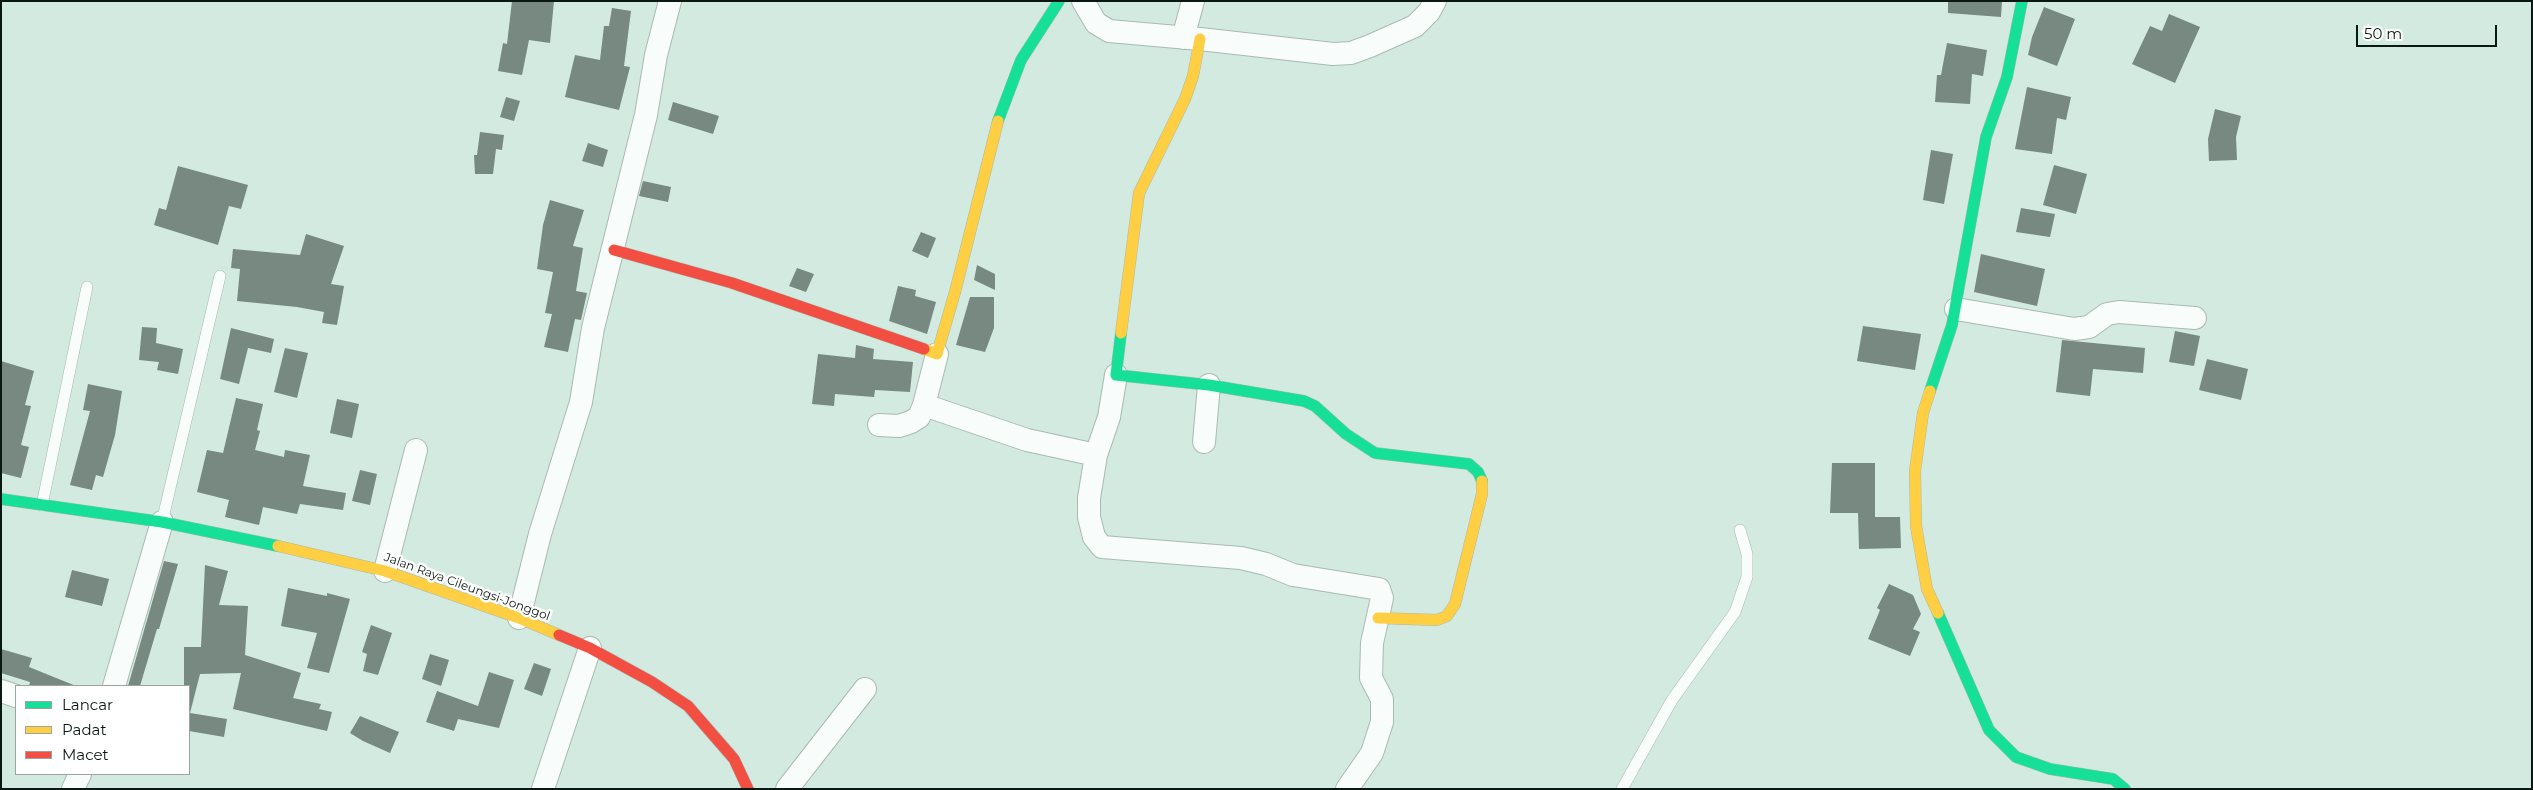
<!DOCTYPE html>
<html>
<head>
<meta charset="utf-8">
<style>
  body { margin:0 }
  #map { position:relative; width:2533px; height:790px; overflow:hidden; background:#d3eae0; font-family:Montserrat,sans-serif }
  canvas { display:block }
  .frame { position:absolute; inset:0; border:2px solid #091812; pointer-events:none }
  .legend { position:absolute; left:15px; top:685px; width:175px; height:90px; box-sizing:border-box; background:#fff; border:1px solid #9da3a0; margin:0; padding:6px 9px; list-style:none; font-size:15px; color:#091812 }
  .legend li { display:flex; align-items:center; gap:10px; height:25px }
  .legend b { width:25px; border:1px solid #9da3a0 }
  .scale { position:absolute; left:2356px; top:25px; width:141px; height:22px; box-sizing:border-box; border:2px solid #091812; border-top:0; padding-left:6px; font-size:15px; line-height:18px; white-space:nowrap; color:#091812; -webkit-text-stroke:4px #fff; paint-order:stroke }
</style>
</head>
<body>
<div id="map">
<canvas width="2533" height="790"></canvas>
<div class="frame"></div>
<ul class="legend">
<li><b style="height:6px;background:#16e098"></b>Lancar</li>
<li><b style="height:6px;background:#ffcf43"></b>Padat</li>
<li><b style="height:6px;background:#f24e42"></b>Macet</li>
</ul>
<div class="scale">50 m</div>
</div>
<script>
const c = document.querySelector('canvas').getContext('2d');
c.lineJoin = 'round';
function paint(path, color) { c.fillStyle = color; c.fill(path, 'evenodd'); }
const shape = rows => new Path2D(rows.map(r => 'M' + r).join(''));
function trace(path, color, width, dash) { c.strokeStyle = color; c.lineWidth = width; c.lineCap = dash ? 'butt' : 'round'; c.setLineDash(dash || []); c.stroke(path); }
function drawText(font, color, halo, rows, align = 'center') {
  c.font = font + ' Montserrat,sans-serif'; c.lineWidth = 5; c.setLineDash([]); c.textBaseline = 'middle'; c.strokeStyle = halo; c.fillStyle = color; for (const [text, x, y, turn = 0] of rows) {
    c.save(); c.translate(x, y); c.rotate((+turn || 0) * Math.PI / 180); c.textAlign = isNaN(turn) ? turn : align; if (halo) c.strokeText(text, 0, 0); c.fillText(text, 0, 0); c.restore();
  }
}
paint(shape([
  [512,1,554,1,550,43,529,40,522,75,498,71,503,43,507,44],
  [1948,1,2002,1,2001,17,1948,13],
  [2044,7,2075,19,2057,66,2028,55,2032,37],
  [612,8,631,11,624,66,630,67,619,110,565,97,575,55,600,60,604,26,609,26],
  [2169,14,2200,27,2175,83,2132,64,2150,26,2162,31],
  [1947,43,1987,50,1983,76,1972,74,1970,104,1935,102,1937,75,1941,75],
  [2027,87,2071,97,2066,120,2057,118,2052,154,2015,149],
  [506,97,520,101,514,121,500,117],
  [673,102,719,116,713,134,668,120],
  [2215,109,2241,116,2236,137,2237,160,2209,161,2208,139],
  [480,132,504,135,502,150,496,149,493,174,475,174,474,155,477,155],
  [588,143,608,150,603,167,582,161],
  [1931,150,1953,154,1944,204,1923,200],
  [2054,165,2087,174,2076,214,2043,205],
  [178,166,248,185,241,209,229,206,218,245,154,225,159,208,166,210],
  [643,181,671,187,668,202,639,196],
  [550,200,584,210,573,246,583,248,576,291,587,293,581,320,575,319,568,352,544,347,552,314,545,313,553,272,537,269,543,225],
  [2021,208,2055,214,2050,237,2016,232],
  [921,232,936,238,928,258,912,251],
  [306,234,344,246,331,284,344,286,337,325,322,323,324,312,297,307,237,301,240,269,231,268,233,249,300,255],
  [1981,254,2045,269,2037,306,1974,292],
  [977,265,995,274,995,290,974,280],
  [797,268,814,274,806,292,789,286],
  [898,286,916,290,915,296,936,302,927,334,889,321],
  [970,297,994,297,994,328,985,352,956,345],
  [1863,326,1921,334,1915,370,1857,361],
  [142,327,157,328,156,343,183,349,178,374,157,370,159,362,139,360],
  [231,328,274,339,271,353,248,348,239,384,220,379],
  [2175,331,2200,336,2194,366,2169,362],
  [2062,340,2145,348,2143,373,2093,369,2090,396,2056,392],
  [856,345,874,349,873,359,913,362,910,392,875,390,874,397,835,394,834,406,812,404,818,354,855,358],
  [285,348,308,353,297,398,274,392],
  [2207,359,2248,369,2241,400,2199,390],
  [1,361,34,371,25,405,31,406,21,445,29,447,21,478,1,473],
  [88,384,122,391,115,435,103,477,96,475,92,490,70,485,90,411,83,410],
  [236,398,263,404,257,430,260,431,255,450,284,457,285,450,310,455,303,486,346,493,343,510,300,504,297,514,263,507,259,525,225,517,229,500,197,492,207,450,223,453],
  [337,399,359,404,352,438,330,433],
  [1832,463,1875,463,1875,517,1900,517,1901,548,1859,549,1858,513,1830,513],
  [360,470,377,474,370,505,352,501],
  [164,561,178,564,159,629,157,629,140,686,128,686],
  [205,565,228,571,219,605,248,606,245,655,301,673,293,698,321,704,319,709,332,712,327,731,233,709,241,673,200,674,190,713,227,719,224,737,189,731,189,686,184,686,184,647,201,647],
  [72,570,109,579,102,606,65,597],
  [1889,584,1913,595,1921,614,1913,629,1920,632,1910,656,1868,639,1880,610,1877,608],
  [288,588,327,596,327,593,350,599,329,673,307,668,317,633,281,626],
  [371,625,392,633,378,675,363,671,367,654,362,652],
  [1,649,32,658,29,667,76,686,29,686,30,682,1,673],
  [430,654,449,660,441,686,422,679],
  [534,663,551,669,542,696,524,689],
  [489,672,514,680,499,728,458,719,454,731,426,722,437,691,478,706],
  [360,716,399,732,390,753,363,741,350,733]
]), '#778981');
const lane = shape([
  [42,505,87,287],
  [162,522,220,276],
  [1622,789,1672,700,1735,612,1747,577,1747,554,1740,530]
]);
const street = shape([
  [1083,1,1096,23,1109,31,1200,39,1333,54,1351,53,1370,46,1415,26,1429,12,1435,1],
  [1183,38,1193,1],
  [1956,309,2074,329,2089,327,2107,314,2119,312,2195,318],
  [937,354,924,405,1027,440,1096,455],
  [1116,375,1109,417,1096,455,1089,498,1089,517,1094,537,1102,547,1241,558,1266,564,1293,575,1379,589,1382,598,1372,643,1371,678,1382,699,1382,722,1372,753,1347,789],
  [879,425,899,426,911,422,919,417,924,405],
  [1204,442,1209,385],
  [385,571,416,450],
  [519,618,540,534,581,402,593,328,646,115,656,55,670,1],
  [114,686,162,522],
  [1,691,16,696],
  [73,789,80,774],
  [543,789,590,648],
  [787,789,865,689]
]);
const fast = shape([
  [998,121,1021,60,1059,1],
  [1121,333,1116,375,1209,385,1304,401,1315,406,1346,434,1375,453,1469,464,1478,472,1482,481],
  [1930,391,1952,325,1986,137,2007,77,2022,1],
  [1,499,162,522,278,546],
  [1938,613,1989,730,2016,757,2050,769,2113,779,2125,789]
]);
const slow = shape([
  [1121,333,1139,193,1185,99,1193,76,1200,39],
  [924,349,937,354,955,292,998,121],
  [1930,391,1923,413,1915,471,1916,526,1927,589,1938,613],
  [278,546,385,571,519,618,559,635],
  [1378,618,1437,620,1447,616,1455,604,1482,494,1482,481]
]);
const jam = shape([
  [614,250,732,283,924,349],
  [559,635,590,648,652,682,688,706,734,759,748,789]
]);
trace(lane, '#a8bab2', 12);
trace(street, '#a8bab2', 24);
trace(fast, '#a8bab2', 12);
trace(slow, '#a8bab2', 12);
trace(jam, '#a8bab2', 12);
trace(lane, '#f8fcfa', 11);
trace(street, '#f8fcfa', 22);
trace(fast, '#16e098', 11);
trace(slow, '#ffcf43', 11);
trace(jam, '#f24e42', 11);
drawText('12px', '#091812', '#fff', [
  ["Jalan Raya Cileungsi-Jonggol",467,587,20]
]);
</script>
</body>
</html>
